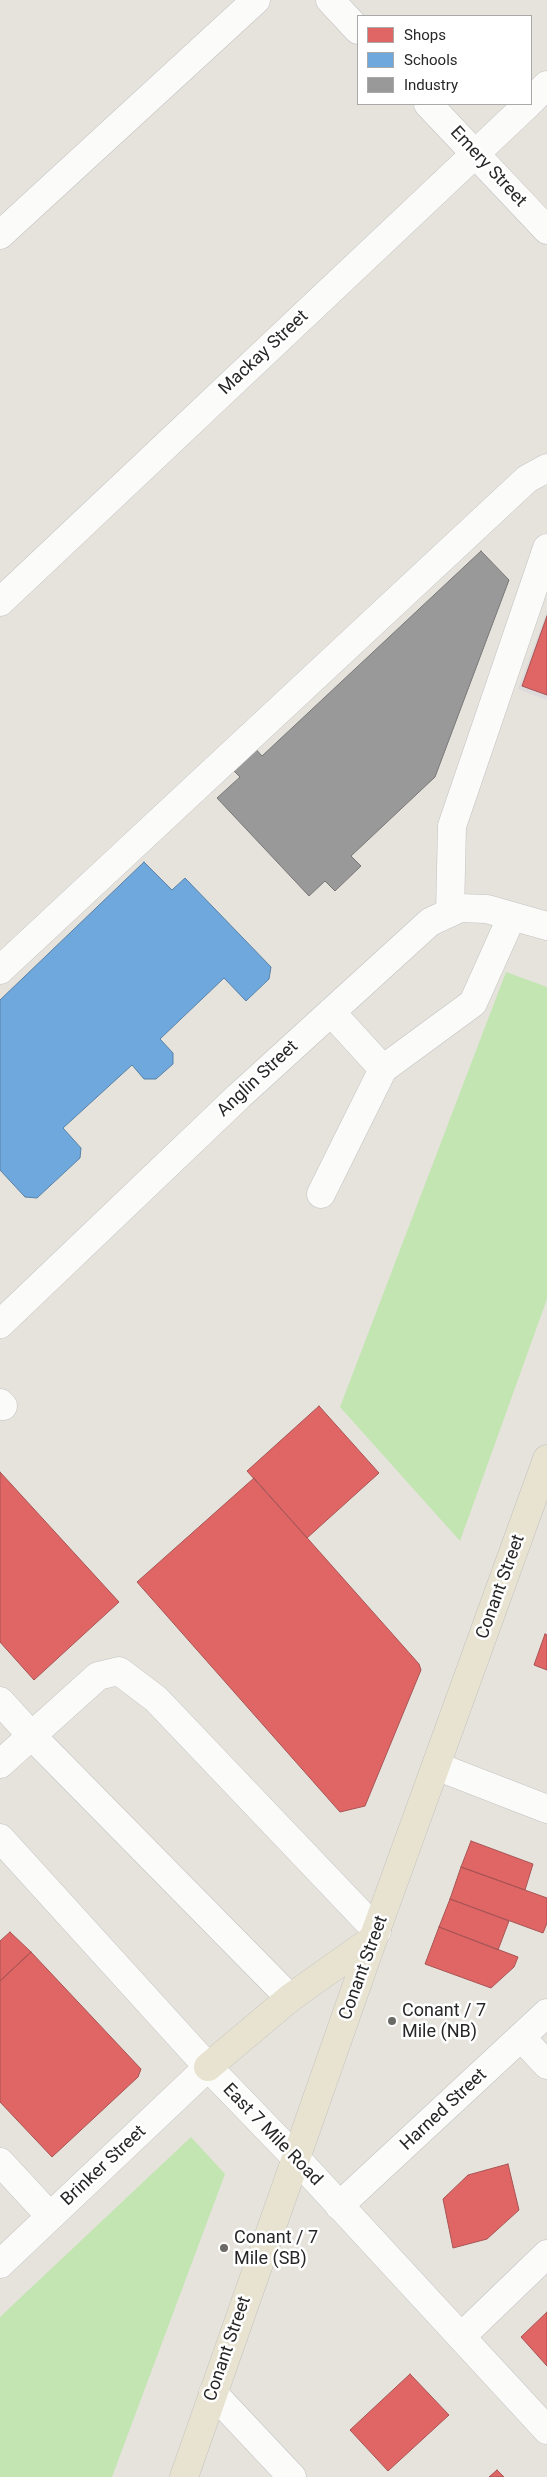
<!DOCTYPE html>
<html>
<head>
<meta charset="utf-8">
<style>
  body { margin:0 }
  #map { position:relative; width:547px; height:2477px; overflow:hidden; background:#e6e3dc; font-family:Roboto,sans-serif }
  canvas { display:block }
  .legend { position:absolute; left:357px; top:15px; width:175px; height:90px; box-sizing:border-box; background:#fff; border:1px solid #a9a9a9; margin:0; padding:6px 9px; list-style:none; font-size:15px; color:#272727 }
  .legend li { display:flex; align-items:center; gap:10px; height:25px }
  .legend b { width:25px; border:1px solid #a9a9a9 }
</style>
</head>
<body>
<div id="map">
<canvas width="547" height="2477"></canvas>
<ul class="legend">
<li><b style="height:14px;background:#e06666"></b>Shops</li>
<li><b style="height:14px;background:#6fa8dc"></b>Schools</li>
<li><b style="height:14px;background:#999"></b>Industry</li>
</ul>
</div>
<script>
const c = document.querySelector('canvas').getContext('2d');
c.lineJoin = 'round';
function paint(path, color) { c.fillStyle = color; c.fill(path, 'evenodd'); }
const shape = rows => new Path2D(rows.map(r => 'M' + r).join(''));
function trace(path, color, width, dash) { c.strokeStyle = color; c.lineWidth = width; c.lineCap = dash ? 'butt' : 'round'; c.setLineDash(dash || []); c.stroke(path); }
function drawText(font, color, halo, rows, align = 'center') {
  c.font = font + ' Roboto,sans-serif'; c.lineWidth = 5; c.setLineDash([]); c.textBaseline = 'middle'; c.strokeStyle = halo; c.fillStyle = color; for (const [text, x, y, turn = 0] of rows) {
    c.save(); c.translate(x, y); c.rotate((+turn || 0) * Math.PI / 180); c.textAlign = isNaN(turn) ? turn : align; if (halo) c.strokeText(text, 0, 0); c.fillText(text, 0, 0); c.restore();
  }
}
paint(shape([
  [547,611,547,700,518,689]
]), '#dcdadb');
paint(shape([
  [506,972,547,987,547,1299,460,1541,340,1407],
  [191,2137,225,2174,112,2477,0,2477,0,2317]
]), '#c2e5b2');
const shops = shape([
  [547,616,547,695,522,686,547,616],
  [319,1406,379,1473,307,1538,247,1471,319,1406],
  [0,1472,119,1602,34,1680,0,1642,0,1472],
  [254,1478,419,1664,421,1670,365,1806,340,1812,137,1582,254,1478],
  [545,1634,547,1635,547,1670,534,1665,545,1634],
  [471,1841,533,1864,525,1890,461,1867,471,1841],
  [461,1867,547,1898,547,1923,543,1933,450,1899,461,1867],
  [450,1899,509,1921,498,1950,439,1927,450,1899],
  [439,1927,518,1957,514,1967,491,1988,425,1964,439,1927],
  [10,1932,31,1952,0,1981,0,1941,10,1932],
  [31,1952,141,2069,138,2077,52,2157,0,2102,0,1981,31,1952],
  [508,2164,519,2210,487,2239,453,2248,443,2199,468,2175,508,2164],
  [547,2312,547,2366,521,2337,547,2312],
  [410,2374,449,2415,388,2471,350,2430,410,2374],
  [497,2470,504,2477,489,2477,497,2470]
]);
paint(shops, '#e06666');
trace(shops, '#a85353', 1);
const schools = shape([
  [144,862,172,890,185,878,271,967,269,979,246,1001,224,978,160,1039,173,1053,173,1064,156,1079,144,1079,132,1065,63,1128,81,1148,80,1158,37,1198,25,1197,0,1170,0,1000,144,862]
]);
paint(schools, '#6fa8dc');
trace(schools, '#5981a6', 1);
const industry = shape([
  [481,551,509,580,435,777,351,856,361,866,335,891,325,881,309,896,217,798,240,777,231,768,253,746,262,756,481,551]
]);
paint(industry, '#999');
trace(industry, '#777', 1);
const minor = shape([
  [330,0,358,30],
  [531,101,547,85],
  [428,104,547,230],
  [0,235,256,0],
  [0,602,528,104],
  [450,913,452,826,547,548],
  [0,970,527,479,547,468],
  [383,1069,473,1003,512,916],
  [321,1194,383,1069,331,1012],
  [0,1324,239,1096,430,922,460,908,487,909,547,926],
  [0,1403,3,1406],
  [0,1701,32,1736,290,1998],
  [0,1764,98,1676,119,1671,156,1699,377,1931],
  [436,1766,547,1809],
  [0,1838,208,2067,295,2157,547,2430],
  [521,2037,547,2065],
  [0,2162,50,2216],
  [339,2206,547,2013],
  [0,2264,208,2067],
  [461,2337,547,2254],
  [213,2393,292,2477]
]);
const major = shape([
  [208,2067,290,1998,373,1939],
  [184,2477,373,1939,547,1459]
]);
trace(minor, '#c3c2c2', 29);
trace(major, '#c3c1bf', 29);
trace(minor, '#fbfbfa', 28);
trace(major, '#e7e3d0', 28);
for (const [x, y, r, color] of [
  [392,2021,5,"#6a6966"],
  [224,2248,5,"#6a6966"]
]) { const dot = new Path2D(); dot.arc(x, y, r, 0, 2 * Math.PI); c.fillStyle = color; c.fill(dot); trace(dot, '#fff', 2); }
drawText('18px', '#272727', '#fff', [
  ["Emery Street",488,167,47],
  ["Mackay Street",264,353,-43],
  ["Anglin Street",258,1079,-43],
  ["Conant Street",501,1587,-70],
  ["Conant Street",364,1968,-70],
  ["Harned Street",444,2110,-43],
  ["East 7 Mile Road",272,2135,46],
  ["Brinker Street",104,2166,-43],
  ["Conant Street",228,2349,-71]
]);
drawText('18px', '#272727', '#fff', [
  ["Conant / 7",402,2011],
  ["Mile (NB)",402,2032],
  ["Conant / 7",234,2238],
  ["Mile (SB)",234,2259]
], 'left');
</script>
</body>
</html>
